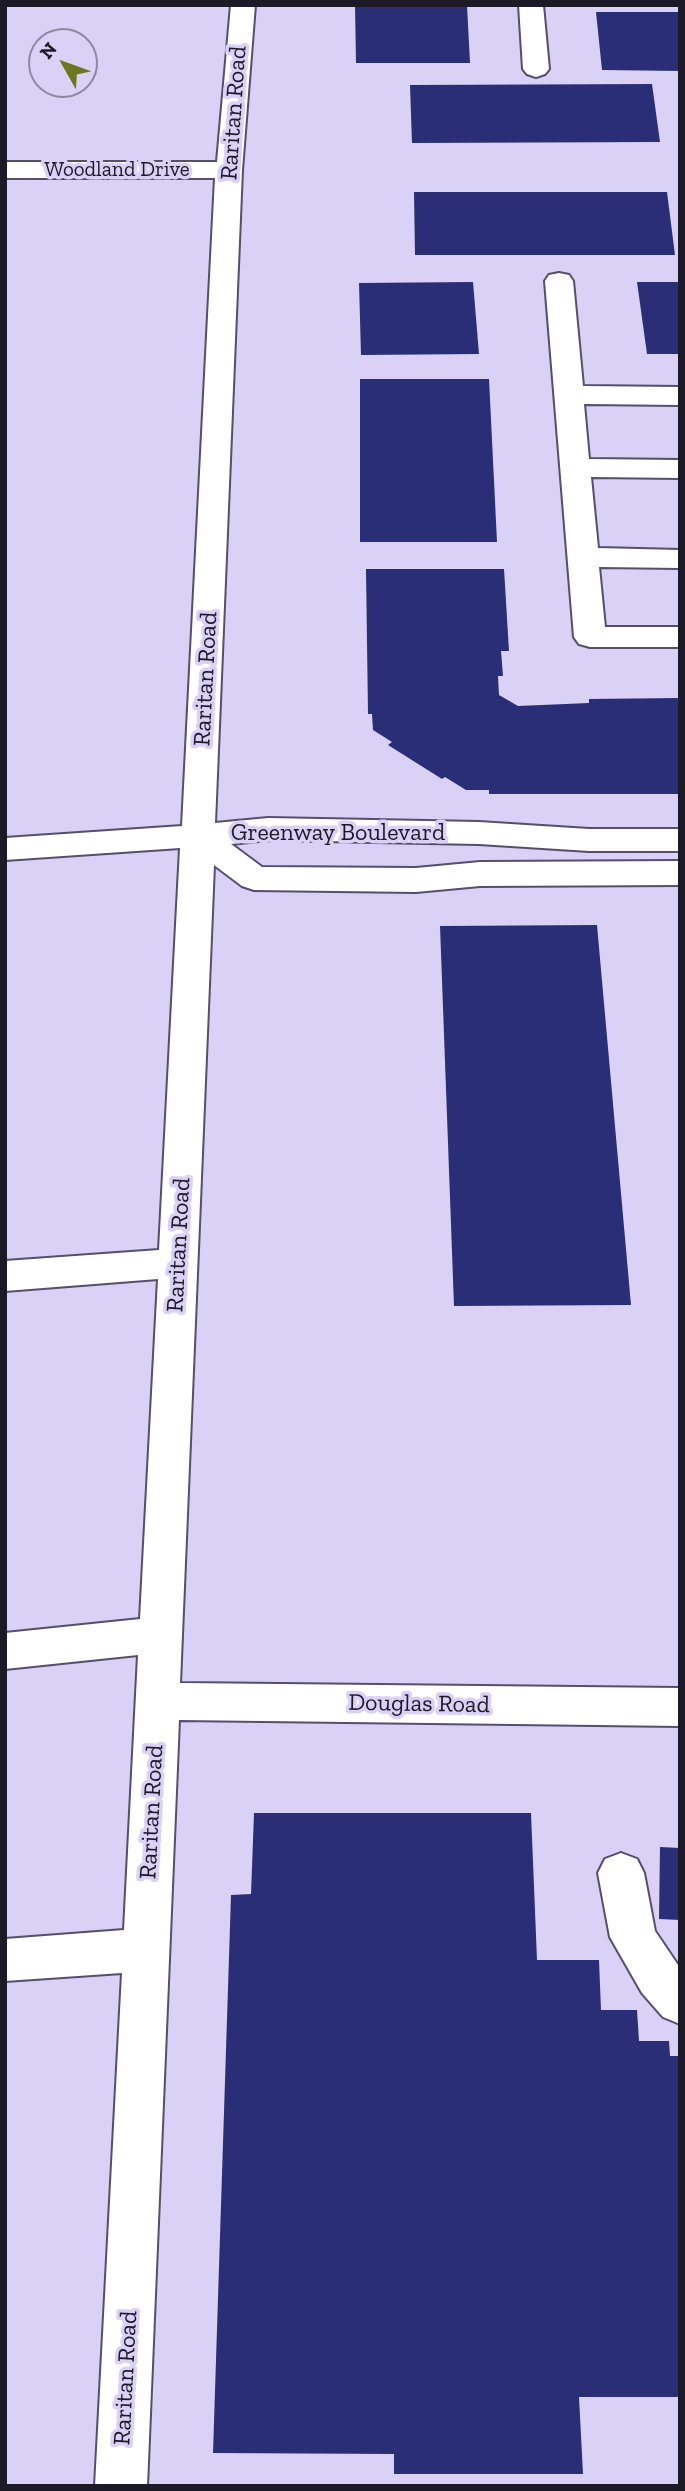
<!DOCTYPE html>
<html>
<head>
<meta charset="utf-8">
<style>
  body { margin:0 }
  #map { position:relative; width:685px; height:2491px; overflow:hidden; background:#d9d1f6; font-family:"Zilla Slab",serif }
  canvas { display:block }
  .frame { position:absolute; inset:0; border:7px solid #1d1a27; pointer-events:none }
  .north { position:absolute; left:28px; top:28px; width:70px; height:70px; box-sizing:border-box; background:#d9d1f6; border:2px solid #8e88a3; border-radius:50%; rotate:310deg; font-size:19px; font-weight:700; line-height:28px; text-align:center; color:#1d1a27 }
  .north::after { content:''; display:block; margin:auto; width:24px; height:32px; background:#6d7620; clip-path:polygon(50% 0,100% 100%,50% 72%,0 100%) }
</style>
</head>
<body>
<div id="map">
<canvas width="685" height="2491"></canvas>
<div class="frame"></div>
<div class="north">N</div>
</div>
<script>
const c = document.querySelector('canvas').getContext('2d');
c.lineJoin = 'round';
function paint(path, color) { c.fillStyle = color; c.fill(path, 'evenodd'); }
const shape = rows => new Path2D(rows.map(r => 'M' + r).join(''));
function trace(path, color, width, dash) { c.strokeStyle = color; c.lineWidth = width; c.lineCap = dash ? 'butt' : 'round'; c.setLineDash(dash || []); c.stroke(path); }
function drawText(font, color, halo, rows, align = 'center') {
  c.font = font + ' "Zilla Slab",serif'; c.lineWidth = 7; c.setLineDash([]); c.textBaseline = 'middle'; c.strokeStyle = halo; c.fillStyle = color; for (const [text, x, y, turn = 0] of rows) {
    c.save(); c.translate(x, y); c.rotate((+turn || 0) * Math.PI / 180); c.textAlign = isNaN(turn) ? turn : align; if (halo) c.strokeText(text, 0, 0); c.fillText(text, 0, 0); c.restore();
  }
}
paint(shape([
  [355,5,467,5,470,63,356,63],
  [596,12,680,12,680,71,602,70],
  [652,84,660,142,412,143,410,85],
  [414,192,667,192,675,255,415,255],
  [473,282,479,354,361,355,359,283],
  [637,282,680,282,680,354,647,354],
  [360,379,489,379,497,542,360,542],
  [366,569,504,569,509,651,501,651,503,676,498,676,499,695,518,706,589,703,589,699,680,698,680,794,489,794,489,790,466,790,445,777,442,779,388,745,392,742,373,730,372,714,368,714],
  [597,925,631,1305,454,1306,440,926],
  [254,1813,531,1813,537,1960,599,1960,601,2010,637,2010,639,2041,669,2041,670,2056,680,2056,680,2397,579,2397,583,2474,394,2474,394,2454,213,2453,231,1895,251,1894],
  [660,1847,680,1848,680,1920,659,1919]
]), '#2a2e76');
const minor = shape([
  [231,5,255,5,242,170,215,823,268,818,479,822,589,829,680,829,680,851,589,851,479,844,268,840,231,844,262,867,416,868,480,862,680,861,680,885,480,886,416,892,254,890,242,886,214,865,180,1683,680,1688,680,1726,179,1720,147,2486,95,2486,122,1973,5,1981,5,1939,124,1930,138,1655,5,1669,5,1633,140,1619,158,1279,5,1291,5,1261,159,1250,180,848,5,860,5,838,182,826,215,178,5,178,5,162,217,162,231,5],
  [519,5,543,5,549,69,545,74,536,77,527,74,523,69,519,5],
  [559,273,569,275,573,281,583,386,680,387,680,405,584,404,589,459,680,460,680,478,591,477,598,548,680,550,680,568,599,567,605,627,680,627,680,647,590,647,579,644,574,637,545,281,549,275,559,273],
  [621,1853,637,1859,644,1873,655,1931,680,1968,680,2024,663,2017,642,1993,610,1937,598,1873,605,1859,621,1853]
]);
trace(minor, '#554e6d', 4);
paint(minor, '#fff');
drawText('21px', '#1d1a27', '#d9d1f6', [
  ["Woodland Drive",117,170]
]);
drawText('24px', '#1d1a27', '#d9d1f6', [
  ["Raritan Road",234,113,-86],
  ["Raritan Road",206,679,-87],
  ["Greenway Boulevard",338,833],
  ["Raritan Road",179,1245,-87],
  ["Douglas Road",419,1704,1],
  ["Raritan Road",152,1812,-87],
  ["Raritan Road",126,2378,-87]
]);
</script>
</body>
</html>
